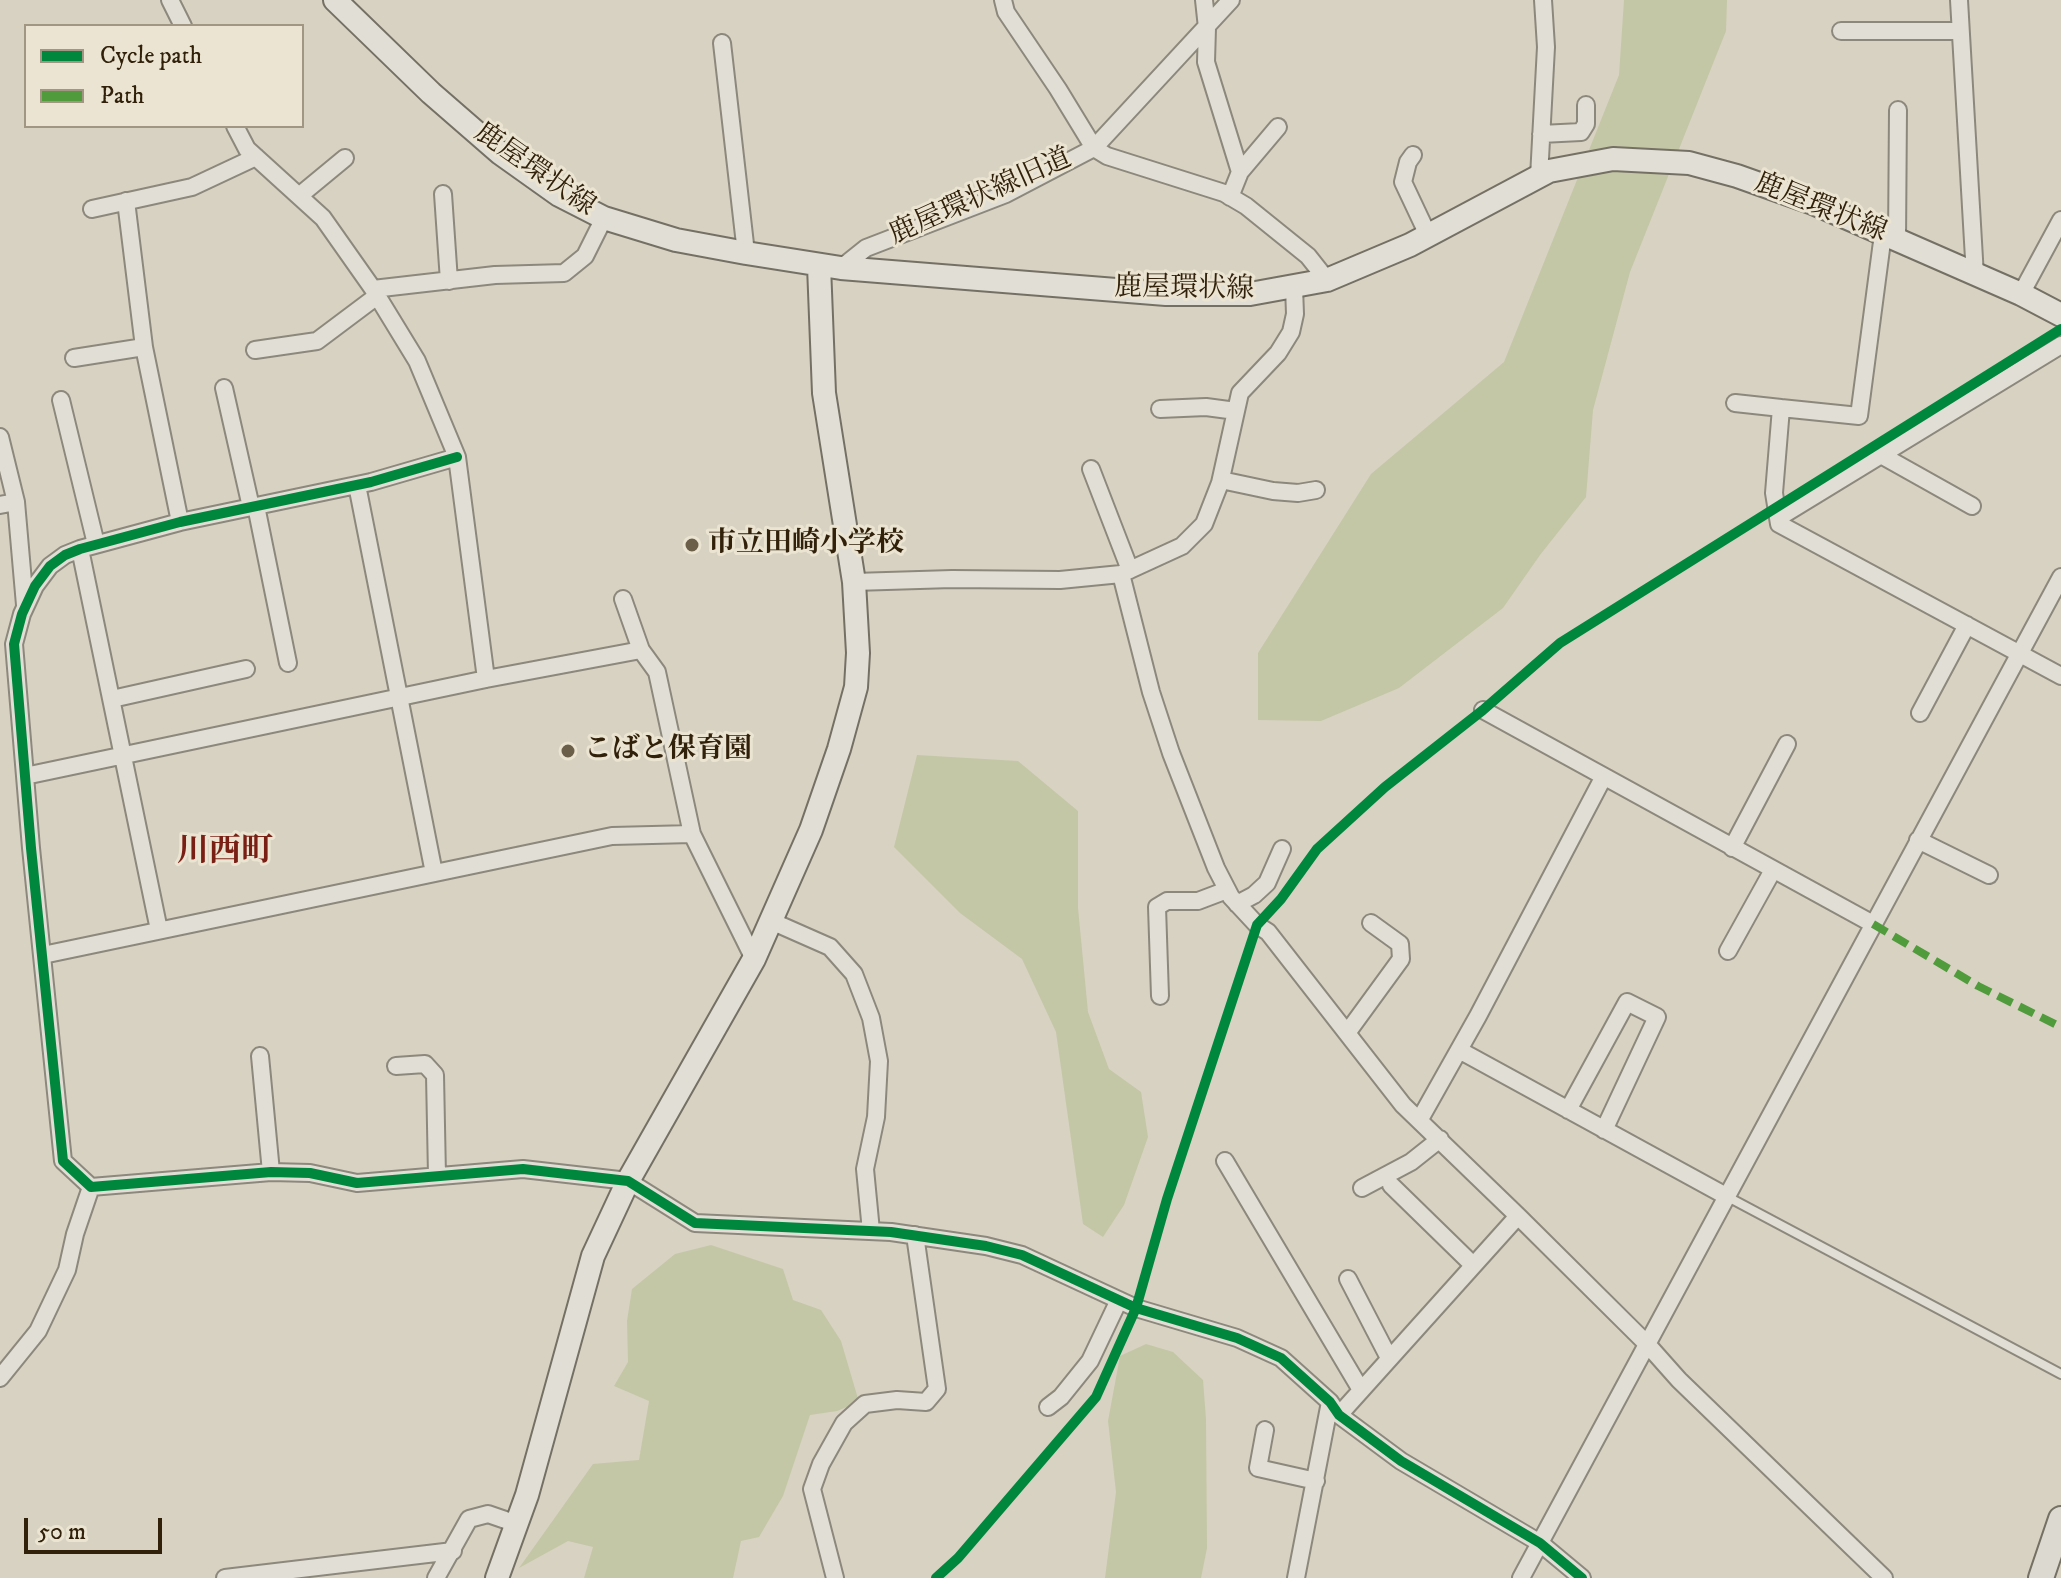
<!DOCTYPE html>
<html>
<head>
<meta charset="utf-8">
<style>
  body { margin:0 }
  #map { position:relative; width:2061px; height:1578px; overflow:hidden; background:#d8d2c2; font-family:"IM FELL DW Pica",serif }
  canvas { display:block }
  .legend { position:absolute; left:24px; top:24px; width:280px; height:104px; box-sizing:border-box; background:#ebe4d2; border:2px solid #a19682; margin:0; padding:10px 14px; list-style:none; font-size:24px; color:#31210a }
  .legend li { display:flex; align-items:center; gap:16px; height:40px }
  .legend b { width:40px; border:2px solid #a19682 }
  .scale { position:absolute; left:24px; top:1518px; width:138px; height:36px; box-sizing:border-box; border:4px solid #31210a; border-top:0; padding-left:10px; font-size:24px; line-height:28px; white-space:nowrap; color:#31210a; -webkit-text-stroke:6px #ebe4d2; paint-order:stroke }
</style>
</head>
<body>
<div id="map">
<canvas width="2061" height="1578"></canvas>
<ul class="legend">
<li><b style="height:10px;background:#00873e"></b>Cycle path</li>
<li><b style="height:10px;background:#509b3b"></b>Path</li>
</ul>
<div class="scale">50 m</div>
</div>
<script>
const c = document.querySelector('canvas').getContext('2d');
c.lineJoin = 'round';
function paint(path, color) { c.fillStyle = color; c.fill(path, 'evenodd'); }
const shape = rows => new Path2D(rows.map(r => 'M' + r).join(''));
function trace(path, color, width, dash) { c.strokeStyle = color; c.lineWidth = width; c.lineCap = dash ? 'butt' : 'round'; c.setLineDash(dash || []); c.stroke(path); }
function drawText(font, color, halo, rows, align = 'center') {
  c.font = font + ' "IM FELL DW Pica","Noto Serif JP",serif'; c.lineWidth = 6; c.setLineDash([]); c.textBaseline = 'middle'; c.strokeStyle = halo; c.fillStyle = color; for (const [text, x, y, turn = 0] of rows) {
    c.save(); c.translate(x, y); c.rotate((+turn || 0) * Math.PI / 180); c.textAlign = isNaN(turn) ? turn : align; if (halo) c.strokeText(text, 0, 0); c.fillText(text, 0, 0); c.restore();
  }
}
paint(shape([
  [1624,0,1727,0,1726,31,1630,272,1593,410,1586,497,1540,555,1503,608,1399,688,1321,721,1258,720,1258,653,1371,474,1504,362,1619,75],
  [917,755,1018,761,1078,811,1078,908,1088,1012,1109,1069,1141,1092,1148,1137,1124,1205,1103,1237,1083,1224,1056,1032,1022,959,960,913,894,847],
  [711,1245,783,1269,793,1300,821,1310,841,1341,859,1402,837,1411,810,1415,783,1496,759,1537,741,1541,733,1578,584,1578,593,1547,568,1541,519,1568,593,1464,639,1460,649,1401,614,1386,628,1362,627,1321,632,1289,675,1254],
  [1146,1344,1173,1352,1203,1380,1206,1419,1207,1548,1201,1578,1105,1578,1116,1492,1108,1421,1120,1356]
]), '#c3c7a6');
const lane = shape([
  [1726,1196,2061,1374]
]);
const street = shape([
  [170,0,183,26],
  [1003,0,1006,12,1058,89,1094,148,1107,156,1224,193,1246,206,1308,256,1327,280],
  [1204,0,1207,28,1206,62,1240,172],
  [1959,0,1975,276],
  [1841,31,1960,31],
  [722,43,746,253],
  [235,126,247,149,323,218,373,289,417,361,457,457,486,679],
  [1541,134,1581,132,1586,124,1586,105],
  [1413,155,1408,162,1403,182,1428,235],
  [1539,177,1546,47,1543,0],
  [443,194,449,281],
  [299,196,345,158],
  [1230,197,1240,172,1278,127],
  [126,201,144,347],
  [92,209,192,187,256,157],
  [1897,241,1898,110],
  [841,268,866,248,1006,194,1094,148,1231,0],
  [373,289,495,275,564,273,585,256,604,218],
  [2021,294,2061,220],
  [255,350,317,341,377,296],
  [74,358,144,347,180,522],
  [224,388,251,507],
  [61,400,96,544],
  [1735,403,1781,408,1774,493,1779,524,2061,676],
  [1781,408,1859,416,1883,234],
  [1160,409,1206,407,1236,411],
  [0,437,16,502,25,605],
  [1881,455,1972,506],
  [457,457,371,482,180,522,80,549,65,555,50,566,35,586,22,614,14,644,31,848,63,1161,91,1187,271,1172,310,1173,357,1183,523,1169,628,1181,695,1223,891,1232,986,1246,1022,1255,1136,1308,1237,1338,1281,1358,1330,1402,1339,1415,1401,1461,1540,1543,1582,1578],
  [1091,469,1130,570],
  [1221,480,1273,491,1298,493,1316,490],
  [357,485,434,873],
  [0,505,16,502],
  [256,506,288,663],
  [1778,518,2061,345],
  [80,549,159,930],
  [1121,574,1151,692,1171,753,1216,868,1231,897,1257,925,1268,932,1403,1105,1518,1216,1647,1344,1679,1380,1884,1578],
  [854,582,952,579,1060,580,1121,574,1182,546,1204,524,1220,483,1240,393,1278,353,1291,332,1295,314,1294,287],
  [623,599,641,650],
  [112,699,246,669],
  [1483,710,1873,924],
  [1920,713,1967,625],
  [25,776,486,679,641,650,657,672,692,834,754,959],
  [1918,840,1989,875],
  [1732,848,1787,744],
  [1237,904,1254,895,1267,883,1282,849],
  [771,921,830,947,854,974,871,1018,879,1061,876,1117,865,1169,871,1231],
  [1728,951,1773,870],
  [43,955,612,836,692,834],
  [1160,996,1157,907,1167,901,1198,901,1227,890],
  [1347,1033,1401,959,1400,944,1371,923],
  [1459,1050,1726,1196],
  [260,1056,271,1172],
  [396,1066,425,1064,435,1075,437,1176],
  [1568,1110,1627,1002,1657,1017,1604,1130],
  [1420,1119,1478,1016,1603,778],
  [1225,1161,1361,1390],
  [1391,1185,1473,1265],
  [1362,1188,1411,1162,1440,1139],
  [1348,1279,1389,1358],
  [0,1378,38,1331,67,1270,75,1234,91,1187],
  [1048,1407,1061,1397,1090,1361,1119,1300],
  [1339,1415,1518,1216],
  [1265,1430,1258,1468,1316,1481],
  [225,1578,453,1551],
  [436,1578,469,1519,488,1514,517,1524],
  [835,1578,812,1489,821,1464,844,1423,865,1404,897,1400,926,1402,937,1389,915,1235],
  [1296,1578,1330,1402],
  [1521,1578,2061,577]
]);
const secondary = shape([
  [335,0,431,93,500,153,559,195,604,218,676,240,746,253,841,268,1166,294,1250,294,1327,280,1410,245,1549,171,1613,159,1689,163,1737,176,1813,203,2021,294,2061,315],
  [497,1578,527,1495,593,1256,628,1181,754,959,811,830,839,749,856,687,858,653,854,582,824,393,819,266]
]);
const primary = shape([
  [2041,1578,2061,1519]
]);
trace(lane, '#8d887c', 12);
trace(street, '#8d887c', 20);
trace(secondary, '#757064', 26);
trace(primary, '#757064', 28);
trace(shape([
  [1496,699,1560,643,1762,515],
  [1270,911,1317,849,1343,823,1469,722],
  [1141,1292,1167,1199,1252,941],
  [936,1578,958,1558,1096,1397,1130,1322]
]), '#a19c94', 3, [6, 4]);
trace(lane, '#e1ded6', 8);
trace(street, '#e1ded6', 16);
trace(secondary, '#e1ded6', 22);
trace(primary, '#dcd9d0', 24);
trace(shape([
  [1873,924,1978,986,2061,1027]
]), '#509b3b', 8, [16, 8]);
trace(shape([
  [457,457,371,482,180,522,80,549,65,555,50,566,35,586,22,614,14,644,31,848,63,1161,91,1187,271,1172,310,1173,357,1183,523,1169,628,1181,695,1223,891,1232,986,1246,1022,1255,1136,1308,1237,1338,1281,1358,1330,1402,1339,1415,1401,1461,1540,1543,1582,1578],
  [936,1578,958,1558,1096,1397,1136,1308,1167,1199,1257,925,1281,899,1317,849,1385,787,1483,710,1560,643,2061,329]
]), '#00873e', 10);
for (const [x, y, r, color] of [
  [692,545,8,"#6b5f4a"],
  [568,751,8,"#6b5f4a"]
]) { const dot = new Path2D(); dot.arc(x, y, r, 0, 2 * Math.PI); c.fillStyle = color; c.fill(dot); trace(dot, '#ebe4d2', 3); }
drawText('28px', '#31210a', '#ebe4d2', [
  ["鹿屋環状線",534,171,35],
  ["鹿屋環状線旧道",981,198,-24],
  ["鹿屋環状線",1820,209,22],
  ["鹿屋環状線",1184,290,1]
]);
drawText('bold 28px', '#31210a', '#ebe4d2', [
  ["市立田崎小学校",708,545],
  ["こばと保育園",584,751]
], 'left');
drawText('bold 32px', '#7a1f14', '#ebe4d2', [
  ["川西町",225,853]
]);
</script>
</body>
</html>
